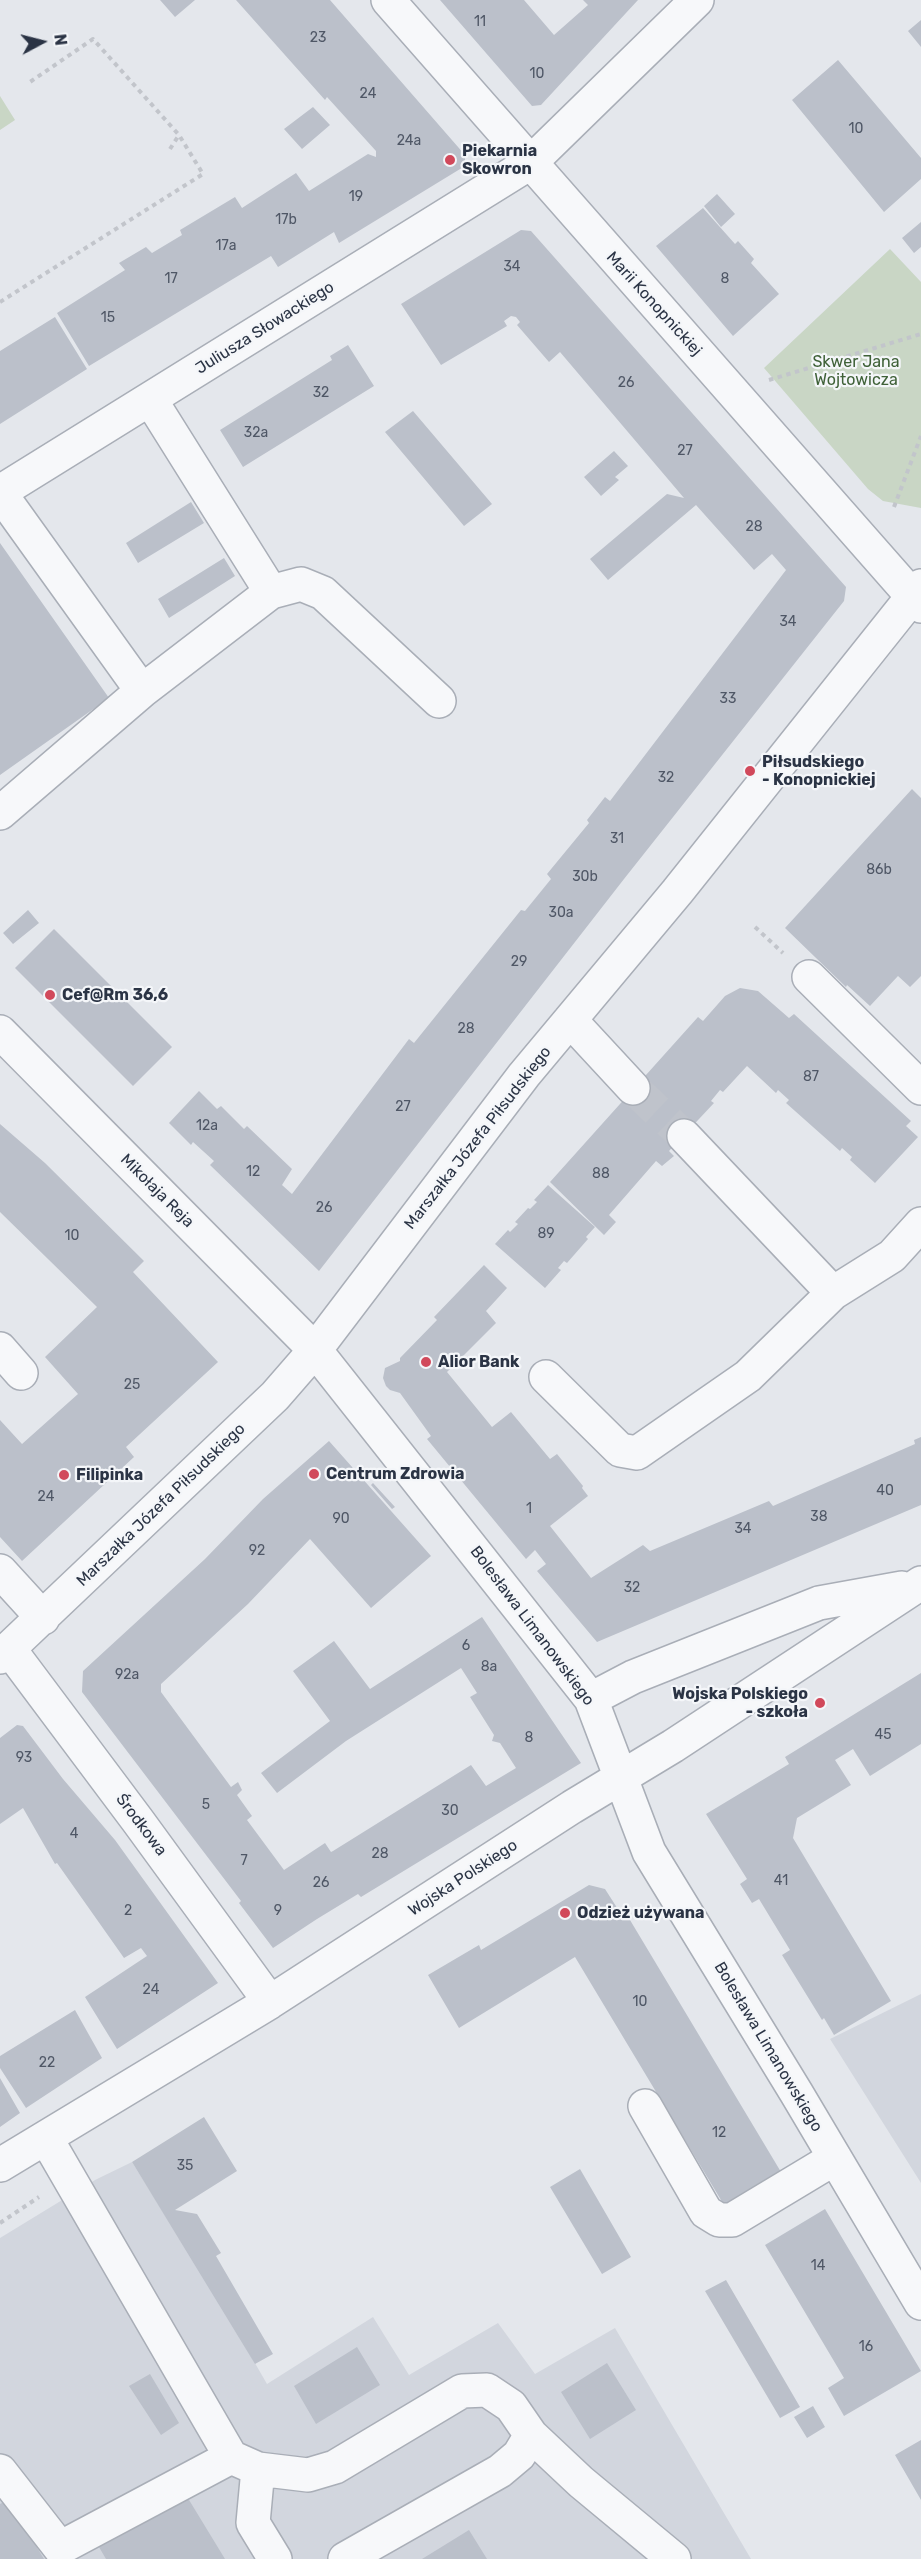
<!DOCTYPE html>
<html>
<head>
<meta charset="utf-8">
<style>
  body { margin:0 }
  #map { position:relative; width:921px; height:2559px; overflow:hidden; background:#e4e7ec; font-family:Rubik,sans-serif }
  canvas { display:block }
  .north { position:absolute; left:12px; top:12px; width:60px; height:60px; -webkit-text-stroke:4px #f4f6f9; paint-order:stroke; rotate:83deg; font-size:16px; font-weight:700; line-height:24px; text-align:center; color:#2b3445 }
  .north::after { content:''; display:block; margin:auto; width:21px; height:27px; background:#2b3445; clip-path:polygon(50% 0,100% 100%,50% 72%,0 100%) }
</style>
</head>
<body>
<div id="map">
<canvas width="921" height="2559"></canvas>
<div class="north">N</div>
</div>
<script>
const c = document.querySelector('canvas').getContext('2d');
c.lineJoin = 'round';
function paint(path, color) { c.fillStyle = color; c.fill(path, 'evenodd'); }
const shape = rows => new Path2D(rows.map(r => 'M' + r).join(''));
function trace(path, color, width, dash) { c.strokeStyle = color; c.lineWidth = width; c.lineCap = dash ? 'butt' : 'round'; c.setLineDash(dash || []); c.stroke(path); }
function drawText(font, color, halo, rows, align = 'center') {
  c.font = font + ' Rubik,sans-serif'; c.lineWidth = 4.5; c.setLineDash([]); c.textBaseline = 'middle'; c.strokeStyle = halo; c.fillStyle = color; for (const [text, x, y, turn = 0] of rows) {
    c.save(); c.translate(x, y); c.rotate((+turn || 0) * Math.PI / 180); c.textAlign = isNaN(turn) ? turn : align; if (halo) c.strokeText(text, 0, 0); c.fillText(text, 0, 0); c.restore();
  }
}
paint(shape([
  [921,1994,921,2183,830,2039],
  [132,2162,222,2306,267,2384,373,2317,409,2375,498,2323,535,2374,615,2328,751,2559,0,2559,0,2238,95,2180]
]), '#d2d6de');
paint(shape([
  [0,96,15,120,0,130],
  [890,249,921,282,921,508,883,501,868,489,764,368]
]), '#c9d6c5');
paint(shape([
  [160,0,195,0,175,17],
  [236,0,330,0,465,155,465,166,339,243,334,232,278,267,271,256,89,366,57,313,125,270,119,263,146,247,152,253,182,235,180,230,235,197,242,208,296,173,309,191,368,154,376,157,376,151,327,97,325,100],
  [440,0,524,0,554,35,588,5,583,0,638,0,541,105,532,106],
  [921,20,921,47,908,31],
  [838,60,921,158,921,179,884,212,792,100],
  [313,107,330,125,302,149,284,129],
  [717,194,735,214,721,227,704,206],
  [703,208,735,244,738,241,754,259,751,263,779,294,733,336,656,246],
  [921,222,921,247,914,253,902,238],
  [521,230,531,231,846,587,844,601,624,879,319,1271,210,1165,214,1161,193,1142,191,1145,169,1123,199,1091,217,1109,221,1106,244,1129,247,1126,292,1169,282,1185,292,1194,409,1039,414,1043,521,910,525,911,551,879,547,874,589,823,587,820,605,797,610,801,786,570,772,554,754,570,696,505,608,580,590,559,667,494,684,498,560,352,549,362,517,325,520,322,516,317,511,316,504,321,507,326,441,365,401,304],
  [55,317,87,369,0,424,0,351],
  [348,345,374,386,243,467,220,430,332,360,330,356],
  [413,411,492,504,464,526,385,432],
  [614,451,628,466,615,477,619,480,601,496,584,477],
  [191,502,204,523,138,563,126,543],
  [0,543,109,698,0,775],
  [224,558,235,576,169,618,158,599],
  [912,789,921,798,921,976,910,987,898,976,870,1006,847,985,846,987,785,928],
  [28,910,39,923,13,944,3,933],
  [54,929,172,1047,133,1086,15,968],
  [740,988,758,991,789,1018,794,1014,911,1121,906,1126,918,1137,875,1183,850,1160,852,1157,842,1148,840,1151,786,1103,789,1100,778,1090,776,1093,747,1066,723,1092,720,1090,711,1101,714,1103,669,1151,674,1156,662,1166,656,1161,609,1215,616,1222,604,1235,550,1182,698,1017,703,1021,725,996],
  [0,1124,45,1163,144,1261,133,1272,218,1362,126,1447,134,1457,22,1561,0,1537,0,1420,22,1444,78,1394,45,1357,97,1307,0,1212],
  [548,1185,595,1227,586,1237,588,1239,567,1263,564,1261,558,1268,561,1270,545,1288,495,1244,508,1230,510,1232,518,1224,515,1222,528,1208,530,1209,537,1202,534,1200],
  [484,1265,507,1288,486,1311,496,1323,447,1372,492,1427,511,1412,550,1459,557,1454,583,1486,582,1488,588,1496,550,1526,591,1578,643,1545,650,1551,769,1501,773,1506,915,1444,914,1440,921,1437,921,1505,597,1642,537,1571,546,1564,535,1550,526,1559,427,1439,431,1436,400,1393,390,1390,386,1386,383,1378,385,1368,400,1361,400,1358,437,1320,434,1317],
  [329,1441,431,1556,371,1608,310,1539,248,1604,161,1684,161,1692,231,1787,238,1782,242,1790,237,1795,252,1816,247,1820,284,1870,325,1843,331,1852,333,1851,471,1765,486,1786,516,1768,500,1743,492,1741,494,1735,470,1697,477,1693,461,1668,346,1741,277,1793,261,1773,330,1721,293,1671,334,1641,370,1689,482,1617,581,1763,361,1897,358,1894,317,1919,273,1948,239,1903,241,1901,82,1692,83,1671,205,1559,263,1499],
  [373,1483,395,1507,392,1509,371,1485],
  [921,1673,921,1744,870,1776,853,1749,835,1760,851,1785,797,1818,793,1838,891,2001,834,2035,824,2018,822,2020,782,1955,790,1950,759,1899,752,1903,740,1884,747,1879,706,1814,789,1764,785,1757],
  [17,1725,23,1726,63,1779,115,1840,218,1983,117,2049,85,1997,147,1956,141,1948,124,1958,57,1863,55,1864,23,1808,0,1824,0,1738],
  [589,1885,605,1889,623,1917,627,1915,781,2172,724,2205,575,1957,459,2028,428,1975,479,1945,481,1950],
  [75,2010,102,2058,26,2108,0,2068,0,2056],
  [0,2078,20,2113,0,2127],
  [204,2117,237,2171,175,2210,197,2214,221,2253,216,2256,273,2354,255,2364,132,2162],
  [580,2169,631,2257,602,2274,550,2187],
  [825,2209,921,2371,844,2416,828,2388,844,2378,765,2245],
  [726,2280,800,2407,780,2418,705,2291],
  [357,2347,380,2385,316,2424,294,2386],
  [607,2363,636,2410,590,2439,561,2392],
  [150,2374,179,2423,161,2435,129,2386],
  [813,2406,825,2427,807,2438,794,2417],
  [921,2440,921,2500,895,2455],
  [186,2495,225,2559,106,2559,99,2547],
  [8,2500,44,2559,0,2559,0,2504],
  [469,2530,487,2559,422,2559]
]), '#bbc0ca');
trace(shape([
  [633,1088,684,1136]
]), '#bfc3cb', 33, [33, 16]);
const minor = shape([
  [388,0,921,606],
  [150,399,271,592],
  [0,492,530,163,697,0],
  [0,493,142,691],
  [0,813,142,691,271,592,301,584,323,593,439,701],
  [809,977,921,1088],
  [570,1020,633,1088],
  [0,1032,315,1350,591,1699,649,1852,797,2094,921,2303],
  [684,1136,833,1293],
  [0,1349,21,1373],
  [546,1377,620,1450,637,1453,748,1376,833,1293,892,1256,921,1224],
  [0,1571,43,1618],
  [10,1650,138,1821,270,2002],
  [0,1657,275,1396,315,1350,524,1075,677,892,921,586],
  [591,1699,633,1677,819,1603,902,1588],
  [645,2106,706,2212,719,2220,732,2220,835,2158],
  [46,2138,231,2457,258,2469,308,2475,335,2467,462,2391,487,2390,511,2406,531,2435,581,2482,674,2559],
  [0,2165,270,2002,572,1807,673,1746,921,1583],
  [258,2469,253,2523,275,2559],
  [0,2471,60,2548,231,2457],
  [345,2559,500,2471,519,2455,531,2435]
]);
trace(minor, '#a9aeb7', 36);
trace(shape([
  [170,149,179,135],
  [0,302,203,174,179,135,93,39,30,82],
  [769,380,921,334],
  [894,507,921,436],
  [755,927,783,953],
  [0,2223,39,2197]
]), '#c2c5cb', 4, [4.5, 4.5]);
trace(minor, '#f7f8fa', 33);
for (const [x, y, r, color] of [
  [450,160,6,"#d1495b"],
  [750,771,6,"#d1495b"],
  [50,995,6,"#d1495b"],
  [426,1362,6,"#d1495b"],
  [314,1474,6,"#d1495b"],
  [64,1475,6,"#d1495b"],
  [820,1703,6,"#d1495b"],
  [565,1913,6,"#d1495b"]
]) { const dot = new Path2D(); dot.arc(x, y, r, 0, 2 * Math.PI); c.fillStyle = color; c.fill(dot); trace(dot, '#f4f6f9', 2); }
drawText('14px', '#4f5766', null, [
  ["11",480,22],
  ["23",318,38],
  ["10",537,74],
  ["24",368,94],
  ["10",856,129],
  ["24a",409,141],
  ["19",356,197],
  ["17b",286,220],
  ["17a",226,246],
  ["34",512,267],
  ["17",171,279],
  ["8",725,279],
  ["15",108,318],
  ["26",626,383],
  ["32",321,393],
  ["32a",256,433],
  ["27",685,451],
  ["28",754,527],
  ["34",788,622],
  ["33",728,699],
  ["32",666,778],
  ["31",617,839],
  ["86b",879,870],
  ["30b",585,877],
  ["30a",561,913],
  ["29",519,962],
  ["28",466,1029],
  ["87",811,1077],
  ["27",403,1107],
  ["12a",207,1126],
  ["12",253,1172],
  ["88",601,1174],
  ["26",324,1208],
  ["89",546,1234],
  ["10",72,1236],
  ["25",132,1385],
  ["40",885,1491],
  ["24",46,1497],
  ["1",529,1509],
  ["38",819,1517],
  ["90",341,1519],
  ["34",743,1529],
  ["92",257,1551],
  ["32",632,1588],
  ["6",466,1646],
  ["8a",489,1667],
  ["92a",127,1675],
  ["45",883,1735],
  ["8",529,1738],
  ["93",24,1758],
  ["5",206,1805],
  ["30",450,1811],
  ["4",74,1834],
  ["28",380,1854],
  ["7",244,1861],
  ["41",781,1881],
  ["26",321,1883],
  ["2",128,1911],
  ["9",278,1911],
  ["24",151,1990],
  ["10",640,2002],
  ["22",47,2063],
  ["12",719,2133],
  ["35",185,2166],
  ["14",818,2266],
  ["16",866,2347]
]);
drawText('bold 16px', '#2b3445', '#f4f6f9', [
  ["Piekarnia",462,151],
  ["Skowron",462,169],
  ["Piłsudskiego",762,762],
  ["- Konopnickiej",762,780],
  ["Cef@Rm 36,6",62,995],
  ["Alior Bank",438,1362],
  ["Centrum Zdrowia",326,1474],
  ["Filipinka",76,1475],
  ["Wojska Polskiego",808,1694,"right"],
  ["- szkoła",808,1712,"right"],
  ["Odzież używana",577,1913]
], 'left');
drawText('16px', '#2b3445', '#f4f6f9', [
  ["Marii Konopnickiej",654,304,48],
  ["Juliusza Słowackiego",265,328,-32],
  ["Marszałka Józefa Piłsudskiego",478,1138,-52],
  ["Mikołaja Reja",157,1191,45],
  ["Marszałka Józefa Piłsudskiego",161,1505,-44],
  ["Bolesława Limanowskiego",532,1626,53],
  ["Środkowa",141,1825,53],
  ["Wojska Polskiego",463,1878,-33],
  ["Bolesława Limanowskiego",768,2047,59]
]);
drawText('16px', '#3f6138', '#f4f6f9', [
  ["Skwer Jana",856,362],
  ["Wojtowicza",856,380]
]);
</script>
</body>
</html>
